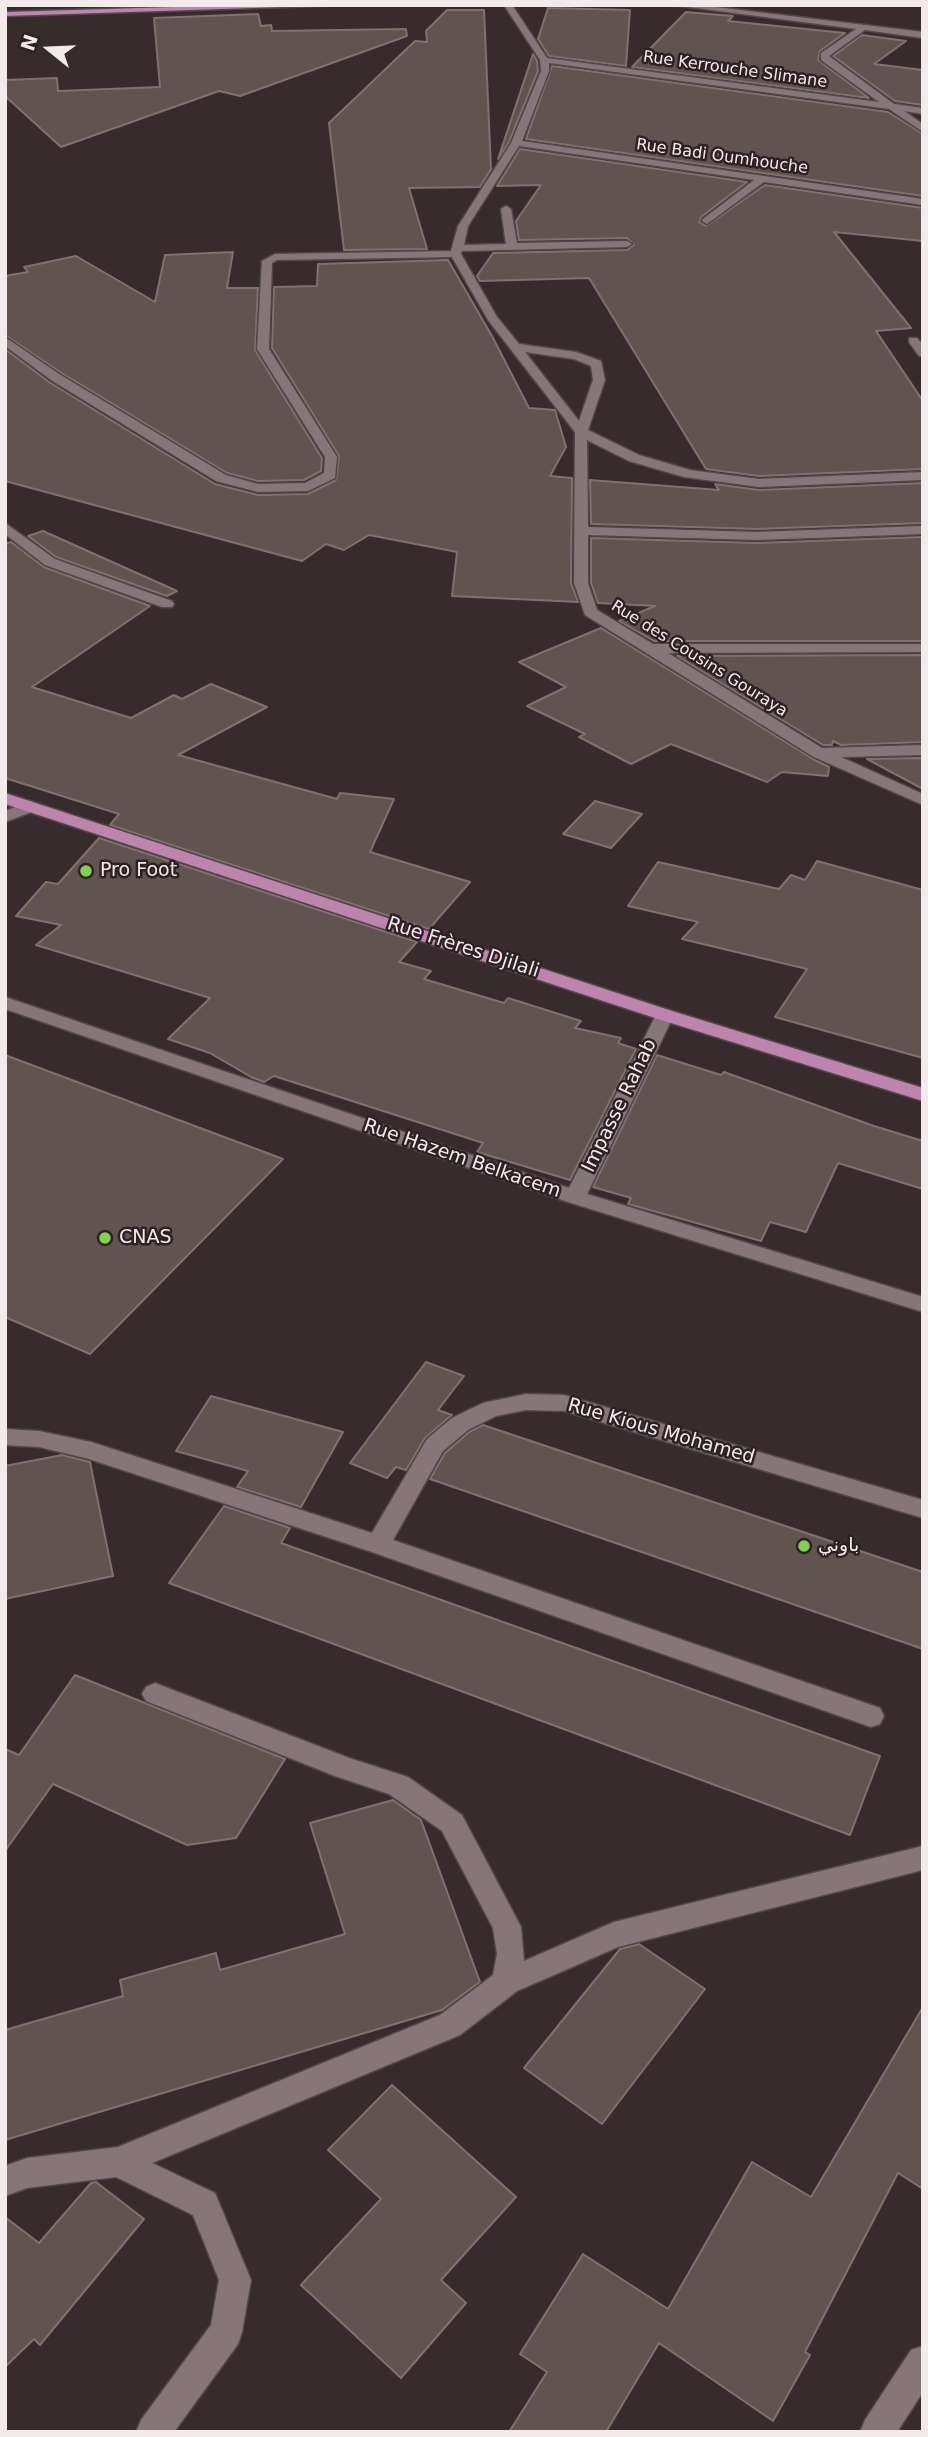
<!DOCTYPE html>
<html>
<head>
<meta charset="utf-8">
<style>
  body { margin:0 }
  #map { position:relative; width:928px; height:2437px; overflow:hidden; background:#382b2e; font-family:"DejaVu Sans",sans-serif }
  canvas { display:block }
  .frame { position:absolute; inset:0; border:7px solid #f3eaec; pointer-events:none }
  .north { position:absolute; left:14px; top:14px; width:70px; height:70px; -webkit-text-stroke:5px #2e2124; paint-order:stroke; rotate:288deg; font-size:19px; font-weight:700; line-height:28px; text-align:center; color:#f3eaec }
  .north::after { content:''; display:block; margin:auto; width:24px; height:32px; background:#f3eaec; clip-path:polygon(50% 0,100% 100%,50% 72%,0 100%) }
</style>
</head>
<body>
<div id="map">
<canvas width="928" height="2437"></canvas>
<div class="frame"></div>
<div class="north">N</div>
</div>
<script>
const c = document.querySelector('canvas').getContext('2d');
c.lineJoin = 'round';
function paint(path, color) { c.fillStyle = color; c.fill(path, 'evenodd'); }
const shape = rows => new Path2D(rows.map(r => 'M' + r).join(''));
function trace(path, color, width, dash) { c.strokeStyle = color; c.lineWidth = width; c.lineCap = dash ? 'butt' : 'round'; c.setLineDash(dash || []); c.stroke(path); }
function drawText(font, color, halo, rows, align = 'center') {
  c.font = font + ' "DejaVu Sans","Noto Naskh Arabic",sans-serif'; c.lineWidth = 5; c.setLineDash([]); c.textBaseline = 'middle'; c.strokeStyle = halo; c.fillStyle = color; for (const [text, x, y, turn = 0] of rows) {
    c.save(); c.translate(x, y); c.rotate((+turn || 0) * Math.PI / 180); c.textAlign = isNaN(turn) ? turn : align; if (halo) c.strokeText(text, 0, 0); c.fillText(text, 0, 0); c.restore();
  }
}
const building = shape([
  [548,8,630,10,626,66,549,56,538,39,548,8],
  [447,10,484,10,491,169,480,187,409,188,427,249,344,250,329,123,415,41,427,42,426,31,447,10],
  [686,12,733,16,728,21,845,33,820,51,818,60,869,98,632,67,686,12],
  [258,14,261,26,271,25,272,31,406,29,407,36,240,96,219,91,61,147,5,96,5,80,57,78,58,91,160,87,154,18,258,14],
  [862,35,906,41,874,64,923,70,923,105,895,101,833,56,862,35],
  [533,54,537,61,538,71,509,142,498,159,533,54],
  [552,66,888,112,923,134,923,196,526,139,552,66],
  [520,149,747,182,701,217,699,222,706,226,765,185,923,208,923,241,834,232,911,328,876,331,923,401,923,469,759,476,706,469,589,278,480,281,477,276,493,253,627,250,634,245,627,238,519,240,516,221,541,185,497,186,520,149],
  [233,252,227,288,258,288,255,350,322,458,321,471,304,480,258,481,227,473,60,372,5,335,5,276,28,272,24,267,76,256,155,302,165,255,233,252],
  [448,260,492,336,529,408,555,410,566,447,550,476,572,478,571,583,578,602,452,596,457,552,369,535,344,550,326,544,302,561,5,481,5,349,49,382,215,484,258,495,308,494,336,480,339,456,272,348,274,287,317,286,318,264,448,260],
  [590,480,719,490,715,484,759,490,923,483,923,523,757,529,591,524,590,480],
  [43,531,177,591,167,596,56,557,28,536,43,531],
  [923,537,923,641,654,641,619,621,655,606,598,603,591,583,591,538,757,543,923,537],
  [11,542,44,567,150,606,32,687,131,718,174,695,182,699,211,684,267,707,178,755,337,799,340,793,394,799,370,852,470,882,429,929,110,825,119,814,5,778,5,544,11,542],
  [601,628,813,759,829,767,828,776,782,772,767,782,671,744,631,764,579,737,585,734,527,706,566,687,519,662,601,628],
  [923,655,923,742,841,745,833,741,832,745,823,745,677,656,923,655],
  [923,758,923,789,867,759,923,758],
  [595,801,642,814,611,848,563,834,595,801],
  [99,838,417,942,399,962,431,971,424,979,504,1003,508,998,581,1021,575,1028,621,1038,618,1043,636,1049,570,1180,477,1152,483,1143,274,1076,264,1082,251,1077,210,1053,168,1039,210,998,36,945,61,925,16,916,46,882,58,884,99,838],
  [817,861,923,890,923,1058,775,1017,807,969,682,939,698,922,628,906,658,862,779,889,791,875,805,880,817,861],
  [5,1055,283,1159,90,1354,5,1317,5,1055],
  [657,1055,721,1075,724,1072,874,1126,923,1141,923,1189,838,1163,806,1232,770,1222,761,1241,628,1204,631,1198,593,1187,657,1055],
  [426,1362,464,1376,438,1410,452,1415,425,1438,406,1470,396,1467,387,1478,350,1463,426,1362],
  [211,1396,343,1432,301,1507,237,1487,248,1471,176,1451,211,1396],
  [483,1425,923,1572,923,1649,430,1479,445,1453,469,1432,483,1425],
  [62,1455,90,1462,113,1576,5,1599,5,1466,62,1455],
  [224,1506,290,1528,281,1543,880,1756,850,1835,169,1583,224,1506],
  [75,1675,285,1759,236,1838,187,1845,53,1784,5,1851,5,1749,19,1755,75,1675],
  [393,1800,421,1820,480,1982,442,2010,5,2140,5,2030,123,1996,120,1980,216,1953,220,1970,345,1934,310,1823,393,1800],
  [639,1944,705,1989,602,2124,524,2068,620,1949,639,1944],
  [923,2007,923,2189,898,2173,805,2352,810,2355,773,2421,659,2343,606,2432,509,2432,547,2372,520,2354,583,2254,668,2309,752,2162,811,2197,923,2007],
  [392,2085,516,2197,441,2280,466,2303,401,2378,301,2285,381,2199,328,2150,392,2085],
  [96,2182,144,2219,40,2345,34,2339,5,2367,5,2217,39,2243,91,2183,96,2182]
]);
paint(building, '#615350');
trace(building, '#81716e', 2);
const minor = shape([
  [504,5,512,5,547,58,879,102,821,60,821,53,856,29,673,5,699,5,923,32,923,38,865,30,829,56,894,104,923,108,923,114,904,111,923,124,923,132,889,109,549,63,549,71,522,141,923,199,923,205,764,182,707,224,702,221,703,219,754,180,519,146,468,226,464,245,506,244,501,209,506,206,511,209,517,243,627,241,632,244,627,247,462,251,461,254,497,317,519,344,576,352,601,361,605,380,588,430,639,455,690,470,759,479,923,472,923,480,759,487,684,477,629,461,587,440,588,527,757,532,923,526,923,534,757,540,588,535,588,583,597,610,653,644,923,644,923,652,668,653,822,748,923,745,923,755,841,757,923,794,923,805,814,757,585,615,574,583,575,432,488,320,452,257,277,260,272,263,269,349,337,457,335,478,308,491,258,492,216,481,51,380,5,346,5,337,59,374,226,475,258,484,305,483,324,473,325,457,257,349,262,261,275,254,451,251,458,226,511,143,541,71,540,60,504,5],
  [525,352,574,359,591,366,593,380,579,421,525,352],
  [909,338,917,338,923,345,923,356,919,356,909,342,909,338],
  [5,523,55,559,172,601,174,604,172,607,162,607,45,565,5,534,5,523],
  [31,801,39,806,37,810,5,822,5,811,31,801],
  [5,997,569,1188,656,1015,665,1009,672,1011,674,1015,587,1194,923,1297,923,1312,568,1202,5,1009,5,997],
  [526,1394,564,1395,923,1500,923,1518,564,1411,526,1410,496,1416,468,1430,443,1451,393,1540,880,1708,884,1716,880,1724,871,1727,369,1551,89,1459,39,1447,5,1445,5,1429,39,1431,91,1442,372,1533,427,1439,452,1418,483,1403,526,1394],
  [155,1683,349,1758,408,1777,462,1815,521,1927,524,1961,614,1922,923,1846,923,1870,618,1947,517,1991,460,2035,152,2163,215,2193,251,2280,242,2332,238,2344,174,2432,136,2432,141,2420,211,2325,219,2280,193,2215,116,2177,27,2188,5,2196,5,2166,27,2158,118,2147,440,2015,493,1975,497,1954,493,1928,442,1831,389,1794,335,1776,146,1701,142,1694,146,1687,155,1683],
  [923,2346,923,2392,897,2432,860,2432,865,2420,911,2350,923,2346]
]);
const major = shape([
  [241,5,347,5,5,16,5,12,241,5],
  [5,793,672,1011,923,1088,923,1101,658,1019,5,804,5,793]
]);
trace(minor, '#524749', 3);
trace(major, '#524749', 3);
paint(minor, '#86767a');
paint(major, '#bd84ad');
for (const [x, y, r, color] of [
  [86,871,7,"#80d052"],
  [105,1238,7,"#80d052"],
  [804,1546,7,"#80d052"]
]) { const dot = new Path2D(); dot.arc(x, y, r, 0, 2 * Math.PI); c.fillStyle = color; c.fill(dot); trace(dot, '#2e2124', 2.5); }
drawText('16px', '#f3eaec', '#2e2124', [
  ["Rue Kerrouche Slimane",735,70,8],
  ["Rue Badi Oumhouche",722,157,8],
  ["Rue des Cousins Gouraya",699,659,32]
]);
drawText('19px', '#f3eaec', '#2e2124', [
  ["Pro Foot",100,871],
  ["CNAS",119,1238],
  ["باوني",818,1546]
], 'left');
drawText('19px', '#f3eaec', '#2e2124', [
  ["Rue Frères Djilali",463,948,18],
  ["Impasse Rahab",620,1106,-64],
  ["Rue Hazem Belkacem",462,1159,19],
  ["Rue Kious Mohamed",661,1432,16]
]);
</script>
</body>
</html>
